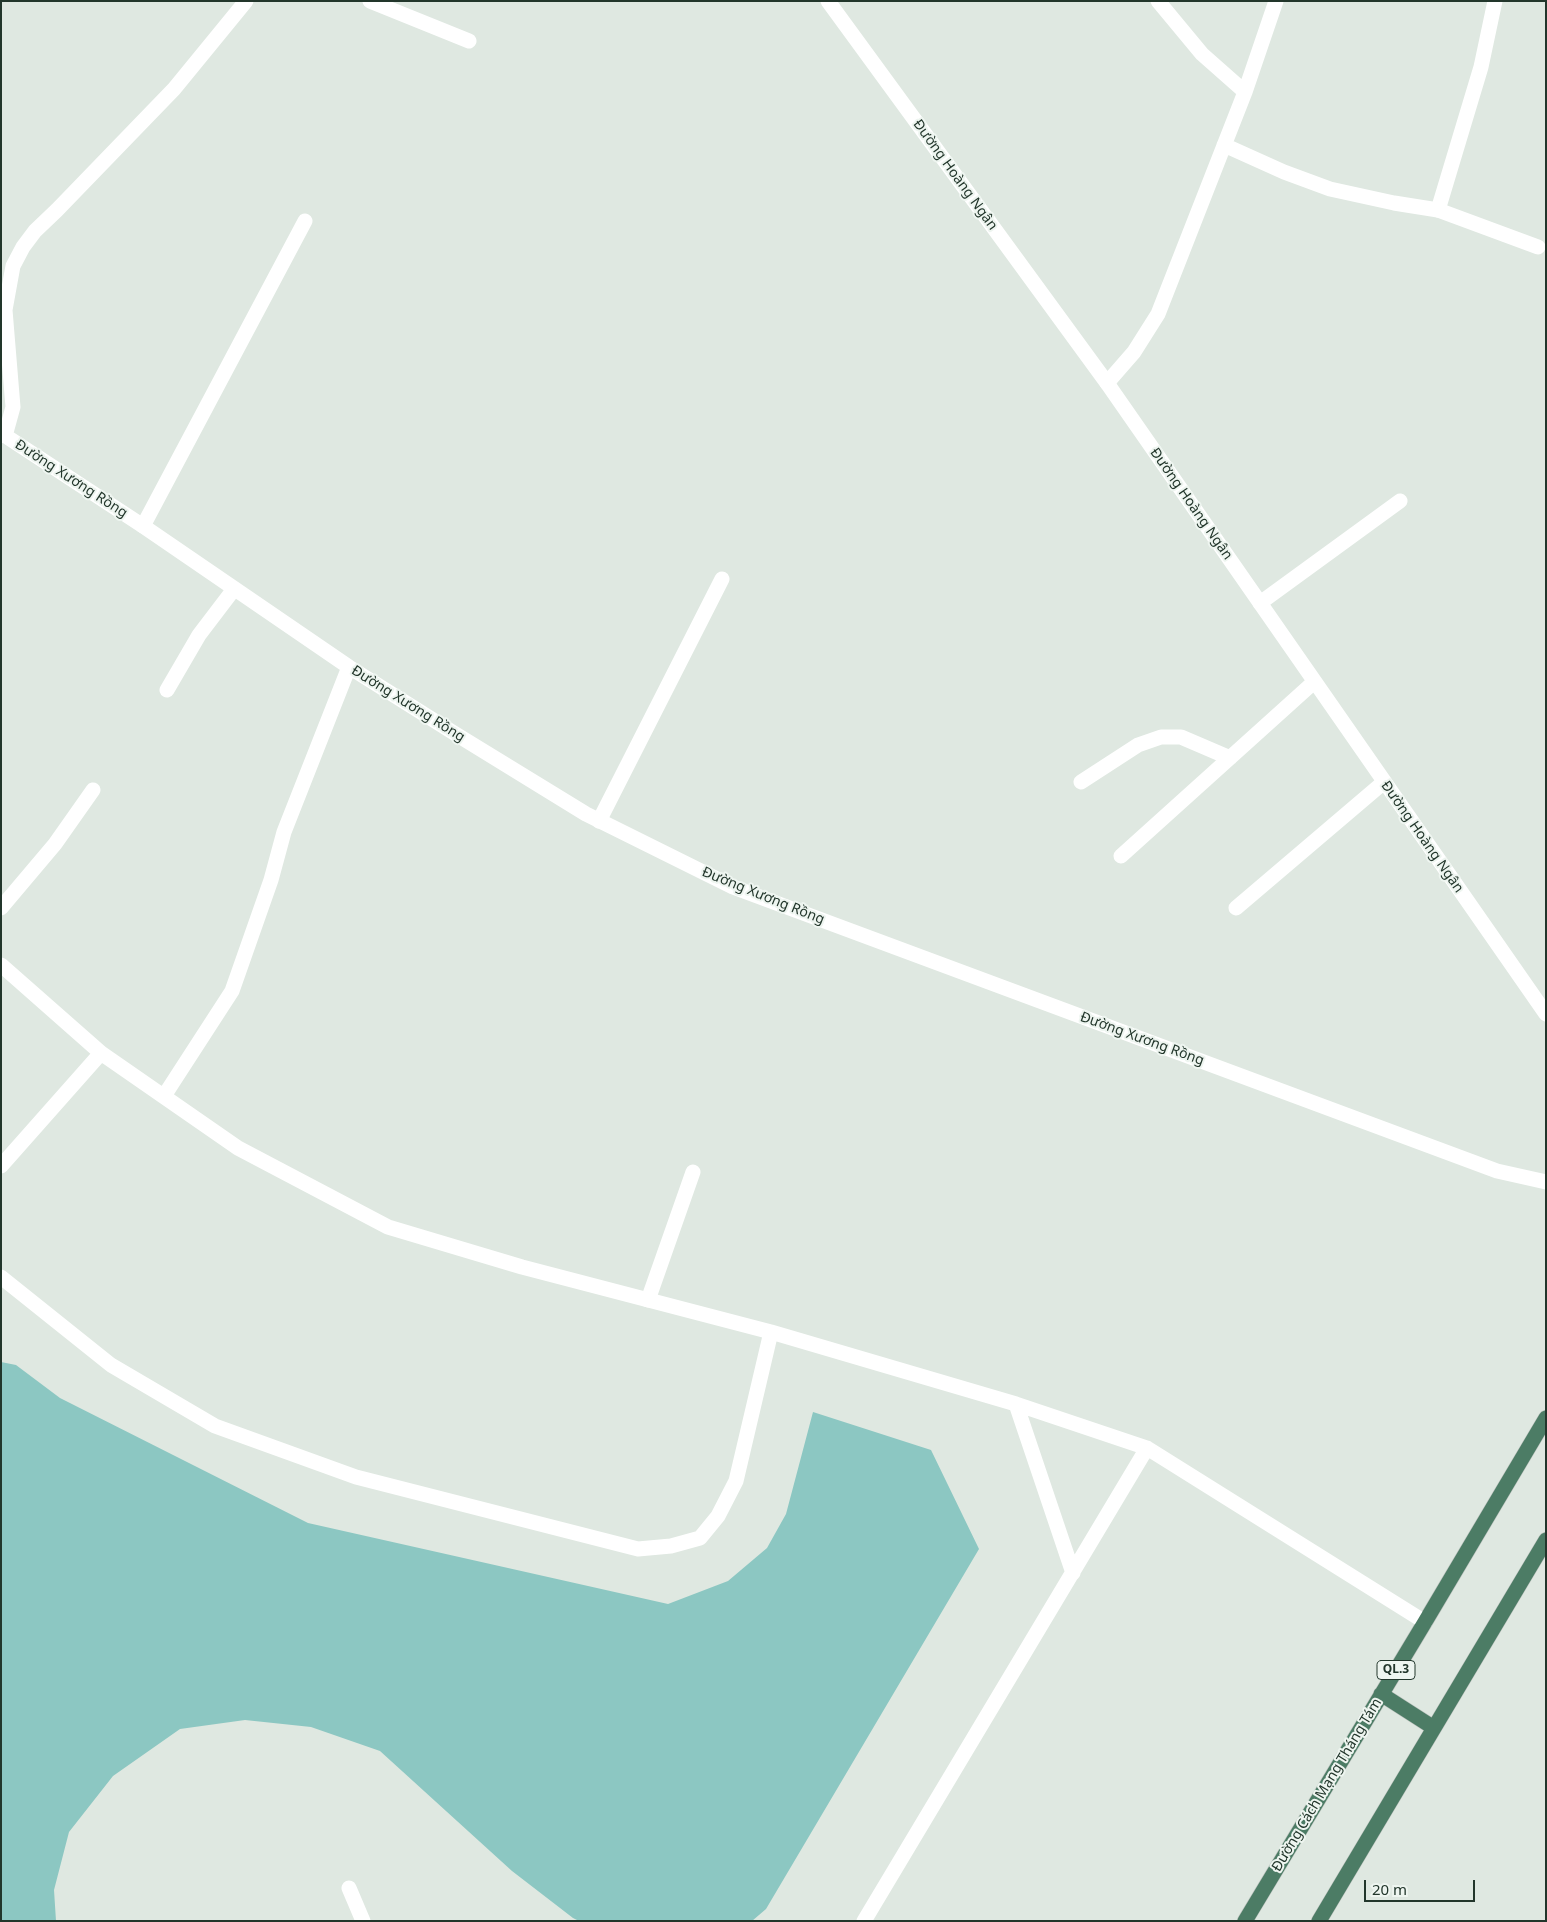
<!DOCTYPE html>
<html>
<head>
<meta charset="utf-8">
<style>
  body { margin:0 }
  #map { position:relative; width:1547px; height:1922px; overflow:hidden; background:#dfe8e1; font-family:"Noto Sans",sans-serif }
  canvas { display:block }
  .frame { position:absolute; inset:0; border:2px solid #22362b; pointer-events:none }
  .scale { position:absolute; left:1364px; top:1880px; width:111px; height:22px; box-sizing:border-box; border:2px solid #22362b; border-top:0; padding-left:6px; font-size:15px; line-height:18px; white-space:nowrap; color:#22362b; -webkit-text-stroke:4px #eef5f0; paint-order:stroke }
</style>
</head>
<body>
<div id="map">
<canvas width="1547" height="1922"></canvas>
<div class="frame"></div>
<div class="scale">20 m</div>
</div>
<script>
const c = document.querySelector('canvas').getContext('2d');
c.lineJoin = 'round';
function paint(path, color) { c.fillStyle = color; c.fill(path, 'evenodd'); }
const shape = rows => new Path2D(rows.map(r => 'M' + r).join(''));
function trace(path, color, width, dash) { c.strokeStyle = color; c.lineWidth = width; c.lineCap = dash ? 'butt' : 'round'; c.setLineDash(dash || []); c.stroke(path); }
function drawText(font, color, halo, rows, align = 'center') {
  c.font = font + ' "Noto Sans",sans-serif'; c.lineWidth = 4; c.setLineDash([]); c.textBaseline = 'middle'; c.strokeStyle = halo; c.fillStyle = color; for (const [text, x, y, turn = 0] of rows) {
    c.save(); c.translate(x, y); c.rotate((+turn || 0) * Math.PI / 180); c.textAlign = isNaN(turn) ? turn : align; if (halo) c.strokeText(text, 0, 0); c.fillText(text, 0, 0); c.restore();
  }
}
paint(shape([
  [1,1362,16,1365,60,1398,308,1523,668,1604,728,1581,767,1548,786,1514,813,1412,931,1450,979,1549,766,1909,752,1921,579,1921,573,1918,512,1871,380,1751,311,1727,245,1720,180,1729,113,1776,69,1832,54,1890,56,1921,1,1921]
]), '#8cc7c2');
const trunk = shape([
  [1381,1694,1434,1728],
  [1245,1921,1425,1622,1546,1418],
  [1319,1921,1546,1540]
]);
trace(trunk, '#bdc3bf', 16);
trace(shape([
  [1438,210,1538,247],
  [143,526,305,221],
  [1260,603,1400,501],
  [167,690,199,635,234,589],
  [1081,782,1138,745,1161,737,1181,737,1230,758],
  [599,821,722,579],
  [1121,856,1314,682],
  [1,908,55,844,93,790],
  [1236,908,1384,782],
  [648,1300,693,1172]
]), '#fff', 15);
trace(shape([
  [370,1,469,41],
  [1158,1,1202,54,1245,92],
  [1224,145,1284,172,1330,189,1394,203,1438,210,1481,67,1495,1],
  [1107,383,1134,352,1158,314,1245,92,1276,1],
  [1,433,143,526,349,667,454,733,586,814,733,887,1497,1171,1546,1182],
  [5,436,13,407,5,310,13,266,23,247,35,231,57,210,174,89,246,1],
  [1,965,101,1053,238,1148,388,1227,522,1267,771,1332,1016,1404,1147,1448,1425,1622],
  [164,1096,232,991,271,880,284,832,349,667],
  [1,1166,101,1053],
  [1,1277,111,1365,215,1426,356,1477,638,1549,671,1546,700,1538,718,1516,736,1481,771,1332],
  [1016,1404,1073,1573],
  [349,1888,363,1921],
  [864,1921,1147,1448]
]), '#fff', 15);
trace(shape([
  [828,1,1107,383,1546,1014]
]), '#fff', 15);
trace(trunk, '#4c7c65', 15);
for (const [x, y, w] of [
  [1396,1670,38]
]) { const box = new Path2D(); box.roundRect(x - w / 2, y - 9.5, w, 19, 4); c.fillStyle = '#eef5f0'; c.fill(box); trace(box, '#22362b', 1); }
drawText('bold 12px', '#22362b', null, [
  ["QL.3",1396,1670]
]);
drawText('14px', '#22362b', '#eef5f0', [
  ["Đường Hoàng Ngân",955,175,54],
  ["Đường Xương Rồng",71,479,33],
  ["Đường Hoàng Ngân",1191,504,55],
  ["Đường Xương Rồng",408,704,32],
  ["Đường Hoàng Ngân",1422,837,55],
  ["Đường Xương Rồng",763,896,22],
  ["Đường Xương Rồng",1142,1039,20],
  ["Đường Cách Mạng Tháng Tám",1327,1785,-59]
]);
</script>
</body>
</html>
